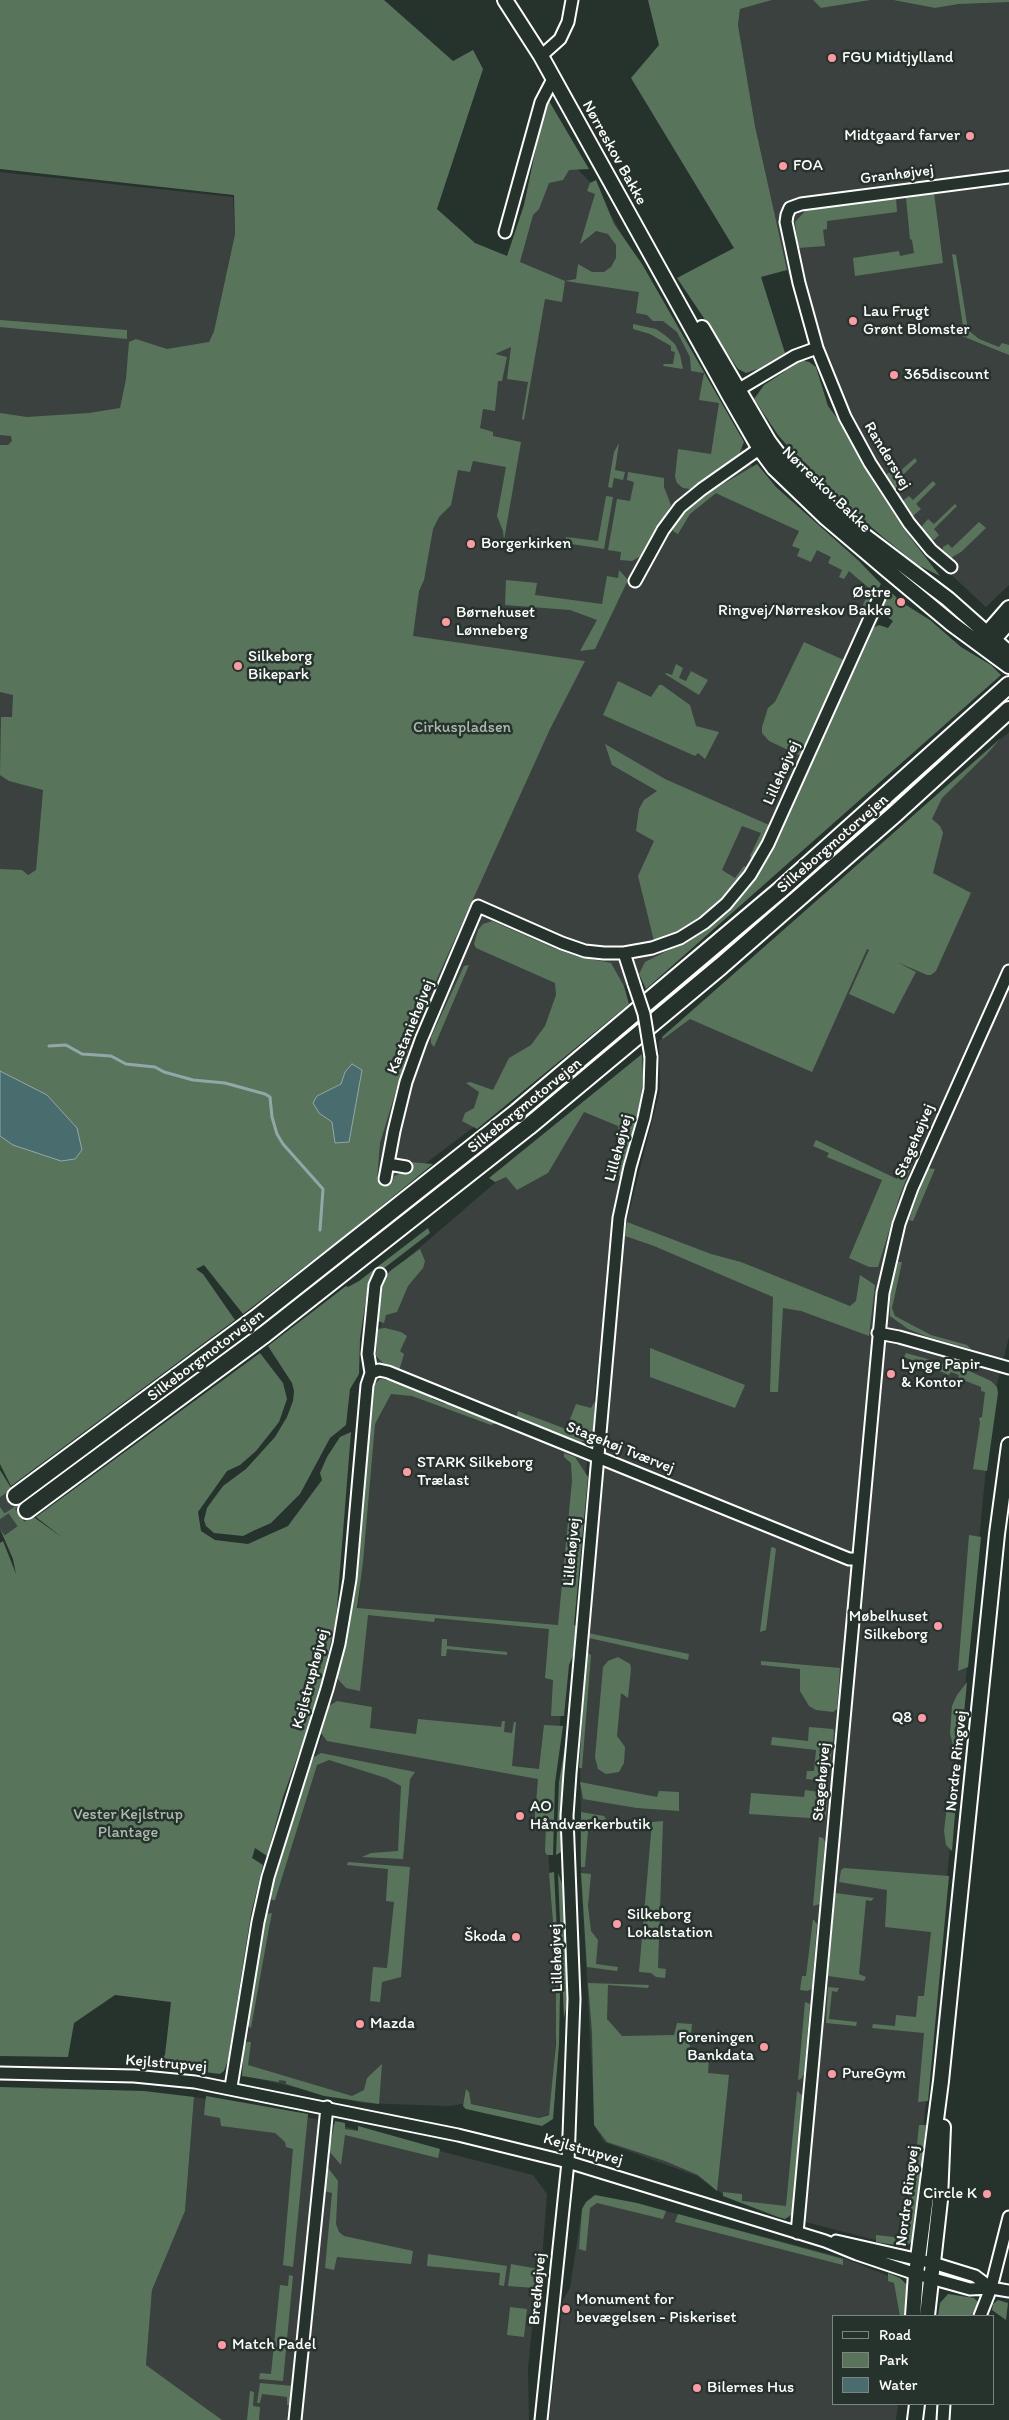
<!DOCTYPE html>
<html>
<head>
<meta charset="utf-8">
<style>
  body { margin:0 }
  #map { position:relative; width:1009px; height:2420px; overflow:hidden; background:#26332d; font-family:Itim,sans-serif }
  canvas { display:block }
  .legend { position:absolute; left:832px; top:2315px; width:162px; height:90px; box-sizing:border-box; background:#26332d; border:1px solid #7d8581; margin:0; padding:6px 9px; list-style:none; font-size:15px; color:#fff }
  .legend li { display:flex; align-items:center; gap:10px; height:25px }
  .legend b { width:25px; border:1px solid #7d8581 }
</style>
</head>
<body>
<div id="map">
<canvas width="1009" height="2420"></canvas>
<ul class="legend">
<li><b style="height:6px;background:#26332d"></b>Road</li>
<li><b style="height:14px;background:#58755c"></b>Park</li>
<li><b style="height:14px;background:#496c6f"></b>Water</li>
</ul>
</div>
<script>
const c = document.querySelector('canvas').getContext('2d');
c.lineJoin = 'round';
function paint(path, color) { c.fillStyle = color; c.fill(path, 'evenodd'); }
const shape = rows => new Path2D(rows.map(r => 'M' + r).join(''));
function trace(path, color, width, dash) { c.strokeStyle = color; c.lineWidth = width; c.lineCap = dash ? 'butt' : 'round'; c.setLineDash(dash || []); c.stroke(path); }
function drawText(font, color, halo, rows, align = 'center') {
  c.font = font + ' Itim,sans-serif'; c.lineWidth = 5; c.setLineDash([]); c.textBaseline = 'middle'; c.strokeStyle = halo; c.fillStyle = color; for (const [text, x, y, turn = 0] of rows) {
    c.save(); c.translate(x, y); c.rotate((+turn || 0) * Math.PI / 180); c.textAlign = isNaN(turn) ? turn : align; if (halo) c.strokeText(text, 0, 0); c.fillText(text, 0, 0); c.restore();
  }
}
paint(shape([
  [772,0,813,0,821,8,871,0,893,0,935,8,984,0,1009,0,1009,585,986,607,902,529,831,403,787,270,755,126,738,25,740,9],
  [557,148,593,185,698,363,756,474,889,596,807,785,753,892,702,935,668,954,619,990,487,1117,397,1185,373,1178,412,640,434,472],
  [0,172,233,197,235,234,214,331,177,408,83,449,0,445],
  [0,561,61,585,36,870,0,892],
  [1009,732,1009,1337,992,1404,913,2237,887,2243,786,2217,727,2197,697,2176,604,2142,595,2127,580,1853,581,1814,580,1767,586,1652,622,1239,660,1090,659,1041],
  [596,1096,635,1115,615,1214,586,1472,572,1623,553,1781,548,1850,558,2005,551,2113,540,2118,468,2103,449,2106,362,2103,242,2075,265,1917,316,1755,358,1610,383,1291,396,1268],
  [194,2097,311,2118,533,2175,547,2194,540,2285,532,2329,528,2368,529,2420,222,2420,146,2365,152,2290,185,2211],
  [595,2196,662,2210,844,2258,901,2281,904,2316,833,2316,833,2404,898,2404,896,2420,549,2420,563,2300,570,2288,581,2216,586,2202]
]), '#3b413f');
paint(shape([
  [0,0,384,0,453,61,473,50,483,69,437,209,475,243,507,256,524,205,545,105,549,101,589,169,569,170,563,180,549,183,539,209,533,215,520,262,565,281,576,279,578,264,592,272,604,272,611,267,616,258,616,245,608,234,596,231,580,244,595,194,587,191,590,183,596,180,614,224,642,264,744,442,739,454,690,489,683,488,677,483,675,477,678,449,711,454,719,403,699,400,704,373,691,371,690,357,677,332,663,321,653,321,647,315,636,313,639,292,565,281,562,302,545,299,524,420,522,419,528,382,507,379,511,347,495,354,507,357,502,381,498,381,495,411,483,409,480,428,493,432,493,436,521,442,504,540,503,531,497,516,506,467,473,461,470,472,458,470,451,505,439,517,433,529,424,580,419,591,413,636,585,661,550,729,416,1025,380,1143,377,1180,392,1183,394,1176,408,1171,409,1162,433,1164,346,1235,243,1314,204,1265,196,1269,203,1274,235,1320,11,1486,0,1464,0,869,22,870,28,875,36,870,43,790,9,781,0,775,1,717,12,717,13,695,0,692,0,445,8,445,12,441,11,436,0,435,0,413,27,417,89,413,120,408,126,379,129,342,136,339,167,349,209,342,214,331,235,234,234,195,0,169],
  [648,0,772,0,740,9,738,25,755,126,787,270,761,277,785,353,758,369,746,373,738,369,677,278,734,248,631,78,659,45],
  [813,0,871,0,821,8],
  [893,0,1009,0,1009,2,959,4,935,8],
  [934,193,943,263,855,276,853,258,899,251,900,256,914,253,912,240,910,239,906,198],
  [893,197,896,198,897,212,827,221,827,229,823,230,825,246,798,248,795,222,806,210],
  [952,254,956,255,968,330,979,339,999,347,1002,343,1009,345,1009,355,962,336,963,326],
  [0,320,127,330,127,339,0,327],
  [633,324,656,329,666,336,675,344,680,355,683,369,663,366,664,364,673,364,675,352,671,351,671,346,650,334,633,329],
  [802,360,809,362,816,367,828,406,844,427,874,483,903,528,940,576,918,565,884,538,819,482,778,435,754,399,764,385],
  [619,443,615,470,625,472,623,480,614,478,612,488,608,487,614,452],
  [915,458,917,461,897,481,901,486,899,489,892,489,886,478,887,474,893,469,898,473],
  [757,464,776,487,859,561,881,584,866,612,862,607,870,589,849,571,844,579,839,577,842,570,828,563,831,557,817,550,811,562,797,556,800,549,792,546,799,531,722,496,716,493,690,514,678,534,673,531,673,528,680,518,696,500],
  [628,472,664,478,664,487,671,505,643,555,632,561,620,560,621,552,608,550,617,499,630,501,634,482,627,480],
  [933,481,936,484,916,504,921,509,913,516,908,514,903,506,904,500,909,496,913,500],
  [606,496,613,497,604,549,565,543,566,537,598,541],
  [955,504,957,506,934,529,939,535,934,540,927,538,921,531,922,526,928,519,934,524],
  [979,522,986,528,961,552,949,559,942,554,943,547,948,544,952,548],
  [619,570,628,580,595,649,580,651,597,620,570,610,505,605,506,580,537,583,535,595,602,604,607,576,618,578],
  [886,587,898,599,897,602,901,606,906,605,930,620,961,647,991,665,1001,675,646,989,639,974,645,962,685,942,709,927,737,902,754,881,768,858,873,628,879,625,888,628,893,621,882,613,881,606],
  [804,642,846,661,803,757,769,741,762,733,762,727,768,708,775,702],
  [676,664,683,668,679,678,686,681,691,671,708,680,699,695,665,674,666,673,672,675],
  [618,681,651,697,659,685,662,685,690,705,696,726,719,732,705,759,698,753,695,756,603,715],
  [1001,738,986,755,942,798,932,819,940,826,943,833,933,873,971,893,936,971,931,975,927,975,897,962,916,972,894,1014,849,994,869,950,867,949,812,1072,690,1019,663,1039,662,1037],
  [605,744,665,779,769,825,753,860,750,856,761,833,742,826,722,870,735,878,744,866,748,868,712,909,677,932,654,941,638,876,654,841,636,831,639,809,644,800,657,791,612,765],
  [492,921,556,949,576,956,611,963,624,986,629,1004,477,1129,462,1121,465,1113,474,1108,479,1092,466,1083,470,1082,493,1090,509,1058,531,1045,545,1026,556,995,555,983,476,948,474,944,478,930,483,924],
  [469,965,434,1047,431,1043,431,1037,464,966],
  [642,1054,643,1076,640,1109,623,1177,619,1176,616,1161,619,1134,618,1126,584,1112,548,1173,517,1190,506,1177,495,1182,489,1178],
  [816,1140,897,1179,912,1151,915,1157,900,1195,878,1267,869,1267,849,1258,882,1180,827,1157,829,1153,813,1146],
  [927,1168,935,1169,913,1221,909,1220],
  [627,1222,711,1254,741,1262,850,1306,856,1301,860,1275,875,1285,869,1336,801,1311,783,1308,778,1392,770,1392,773,1297,654,1246,625,1236],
  [428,1228,430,1233,379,1272,368,1286,360,1339,359,1374,350,1389,346,1425,330,1438,300,1494,271,1523,253,1531,243,1536,214,1533,206,1526,204,1520,207,1508,223,1486,246,1469,275,1437,287,1417,293,1401,294,1391,292,1383,268,1346,346,1286,348,1287,359,1281],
  [420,1249,425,1261,423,1268,408,1286,397,1312,386,1315,384,1323,378,1321,383,1280,390,1271],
  [897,1262,902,1262,892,1308,895,1316,931,1335,967,1345,971,1349,928,1337,908,1329,890,1316,890,1296],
  [385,1328,401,1332,407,1336,400,1351,404,1354,399,1371,386,1366,376,1356,377,1329],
  [650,1348,745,1385,735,1408,650,1377],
  [260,1353,283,1383,287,1399,279,1422,256,1451,240,1465,227,1471,198,1512,201,1531,215,1540,248,1544,288,1526,322,1480,320,1473,327,1457,340,1437,351,1432,336,1620,317,1702,283,1797,267,1856,255,1848,252,1858,263,1865,251,1914,228,2060,224,2071,220,2074,157,2066,156,2062,165,2055,171,2002,115,1995,74,2023,68,2057,0,2056,0,1543,3,1541,16,1574,13,1559,0,1529,0,1470,21,1504,35,1518,63,1538,36,1517],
  [906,1353,967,1370,991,1381,997,1387,998,1393,987,1471,973,1469,980,1423,979,1418,982,1417,985,1392,981,1391,981,1387,958,1378,959,1375,951,1372,949,1375,904,1357],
  [380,1379,395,1381,432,1395,432,1399,445,1404,450,1403,496,1423,491,1425,412,1396,391,1394,375,1424,363,1562,357,1608,558,1625,572,1481,571,1463,564,1457,564,1453,575,1457,588,1477,574,1625,577,1626,574,1653,569,1665,564,1716,551,1716,553,1680,545,1678,549,1629,435,1618,434,1622,368,1615,360,1691,346,1688,337,1678,354,1591,372,1387],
  [595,1401,593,1434,587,1440,581,1442,567,1439,516,1418,518,1411,566,1429,576,1404,591,1408],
  [969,1535,981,1537,968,1667,958,1671],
  [773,1547,776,1549,766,1630,760,1632,771,1548],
  [588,1633,689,1654,688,1660,589,1638],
  [442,1639,447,1639,447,1646,507,1652,507,1655,447,1649,446,1656,441,1656],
  [587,1652,591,1655,582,1768,579,1768],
  [618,1657,630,1664,631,1668,628,1698,621,1693,617,1736,625,1747,624,1763,619,1772,606,1774,598,1769,595,1757,603,1667,608,1661],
  [761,1661,840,1668,837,1709,833,1712,816,1710,809,1706,800,1691,800,1669,761,1665],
  [967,1682,960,1756,953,1745,950,1734,952,1706,957,1695],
  [337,1701,372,1707,370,1728,416,1734,418,1719,501,1727,502,1721,505,1721,504,1732,512,1733,514,1722,516,1722,512,1766,539,1769,544,1725,563,1726,555,1783,553,1855,547,1855,545,1852,546,1825,541,1825,540,1828,534,1827,538,1779,327,1741,321,1733,329,1706],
  [809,1727,833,1729,834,1732,828,1781,806,1779,807,1771,814,1771,816,1750,771,1745,772,1737,808,1741],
  [567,1735,561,1852,556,1855,559,1782],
  [321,1753,415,1772,410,1779,403,1859,362,1857,371,1853,398,1851,401,1786,386,1778,329,1760,317,1765,275,1900,272,1900,269,1896,311,1764,314,1757],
  [580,1782,657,1797,659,1791,679,1792,679,1811,637,1808,583,1799],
  [957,1789,952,1851,946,1845,944,1831,947,1806,950,1797],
  [805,1790,828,1793,826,1817,824,1819,749,1814,751,1793,804,1797],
  [581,1812,604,1816,607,1821,589,1819,585,1867,581,1867],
  [663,1821,658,1968,666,1969,665,1978,656,1977,651,1973,639,1972,652,1822],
  [819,1837,823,1838,825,1842,820,1904,813,1906],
  [348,1862,410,1867,401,1977,382,1982,380,2002,370,2001,373,1967,387,1968,394,1902,386,1901,388,1869,347,1865],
  [844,1868,949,1876,928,2101,918,2102,924,2033,872,2028,873,2024,895,2026,896,2015,916,2017,918,1996,924,1996,931,1932,885,1927,887,1890,839,1882,841,1870],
  [554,1872,560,1992,559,2044,553,2119,542,2126,466,2109,463,2106,466,2089,469,2092,471,2104,539,2118,549,2115,556,2044,556,1961,549,1873],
  [558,1873,563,1886,567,1938,569,1995,564,2018],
  [581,1873,591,1874,588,1906,591,1931,598,1940,596,1964,618,1967,617,1971,587,1967],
  [835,1893,874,1898,871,1901,866,1900,859,1974,866,1977,864,1981,828,1976],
  [272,1913,269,1928,251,2028,247,2025,260,1940,266,1914],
  [813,1919,817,1924,812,1989,807,1991,800,1990,802,1976,806,1976],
  [588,1983,649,1985,648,1988,608,1985,607,2019,622,2036,674,2035,677,2023,692,2024,689,2056,709,2058,708,2073,729,2075,717,2191,698,2175,665,2161,607,2142,594,2125,592,2033],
  [828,1987,839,1988,837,1992,832,1991,829,2019,857,2022,856,2026,826,2023],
  [805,2002,810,2004,804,2074,801,2079,798,2080],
  [247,2042,251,2042,248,2065,352,2096,364,2090,367,2078,382,2064,379,2104,324,2096,286,2084,286,2081,279,2080,279,2082,242,2076,244,2045],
  [0,2087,144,2091,194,2097,185,2211,152,2290,146,2365,222,2420,0,2420],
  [797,2091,803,2096,792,2214,785,2219,778,2217,723,2196,723,2192,742,2194,742,2201,786,2206],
  [206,2096,308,2114,293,2267,283,2265,293,2149,286,2147,285,2142,275,2133,221,2126,220,2118,204,2115],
  [335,2121,345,2123,345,2129,358,2131,358,2126,440,2149,438,2158,345,2135,341,2165,329,2151],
  [919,2125,926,2125,914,2239,909,2244,901,2246,876,2242,876,2235,903,2238,908,2230],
  [326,2165,338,2181,336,2224,339,2232,344,2236,413,2251,411,2264,337,2257,334,2270,325,2268,332,2193,324,2191],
  [595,2195,637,2203,666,2211,663,2219,597,2203,590,2208,586,2251,579,2249,582,2209,586,2202],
  [678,2214,843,2259,843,2265,675,2222],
  [428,2254,507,2266,504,2286,499,2285,500,2273,427,2266],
  [511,2264,538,2269,539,2286,534,2288,508,2286],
  [888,2273,900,2278,908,2286,905,2316,900,2316,894,2283,888,2281],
  [289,2275,293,2276,283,2381,259,2379,260,2373,271,2374,280,2285,288,2286],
  [948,2294,974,2298,978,2302,977,2309,970,2316,938,2316,940,2303],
  [998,2300,1008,2303,1006,2320,992,2310,993,2304],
  [510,2307,527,2309,524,2337,507,2335],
  [260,2383,293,2386,291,2405,287,2405,287,2397,262,2394,260,2403,257,2403],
  [250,2391,254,2392,253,2406,260,2407,259,2420,247,2420]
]), '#58755c');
const water = shape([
  [352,1064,362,1070,349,1142,335,1143,332,1122,319,1113,313,1103,317,1096,341,1084,345,1072,352,1064],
  [0,1071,47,1095,77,1128,82,1150,75,1159,61,1161,13,1145,0,1136,0,1071]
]);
paint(water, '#496c6f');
trace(water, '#92a7a9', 1);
trace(shape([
  [49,1046,66,1045,82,1054,111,1056,126,1064,155,1067,164,1072,193,1080,225,1083,265,1094,270,1097,272,1117,277,1134,283,1144,323,1189,320,1230]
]), '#92a7a9', 3);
trace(shape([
  [0,1507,16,1496],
  [0,1529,27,1510]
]), '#3c4742', 16, [16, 8]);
const minor = shape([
  [541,56,560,39,568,22,572,0],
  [505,232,541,102,553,79],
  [731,394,795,356,817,348],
  [951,567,931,550,909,523,870,463,845,417,817,348,799,283,786,222,787,215,790,208,801,204,1009,177],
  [635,581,663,530,680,507,702,489,766,444],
  [624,953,634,984],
  [388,1164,406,1167],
  [385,1179,394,1131,406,1082,421,1040,478,906,562,943,585,951,604,953,624,953,652,948,680,938,704,923,726,904,750,875,768,844,879,598],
  [878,1333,899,1337,1009,1368],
  [371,1373,379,1370,388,1372,849,1559,857,1559],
  [0,2073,134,2076,195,2082,458,2135,568,2162,825,2241,857,2254,916,2274,970,2289,991,2288,1009,2291],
  [231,2087,258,1922,268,1877,327,1689,339,1644,350,1579,367,1385,371,1373,368,1354,375,1285,380,1274],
  [797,2233,883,1293,899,1224,912,1188,1009,971],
  [836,2241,933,2263,975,2276,991,2288],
  [980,2316,991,2288,1009,2217],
  [295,2420,327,2107],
  [541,2420,568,2162,574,1999,567,1816,570,1773,619,1218,630,1167,644,1118,650,1089,651,1057],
  [943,2420,944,2404]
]);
const major = shape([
  [505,0,541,56,729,395,760,449,774,468,826,518,886,569,952,624,1009,666],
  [702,328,769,442,790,470,841,518,948,599,1009,653],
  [982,639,1009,608],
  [994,639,1009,622],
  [913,2316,916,2274,941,2081,997,1534,1009,1445],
  [927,2316,940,2200,943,2127],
  [915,2420,917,2404]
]);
const highway = shape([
  [16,1496,255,1319,517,1112,779,891,1009,685],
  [27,1510,265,1334,528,1127,721,966,895,814,1009,710]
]);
trace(minor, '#fff', 15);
trace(major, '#fff', 18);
trace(highway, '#fff', 20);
trace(minor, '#26332d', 11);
trace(major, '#26332d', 14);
trace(highway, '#26332d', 16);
const minorBridge = shape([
  [634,984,644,1014,651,1057]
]);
trace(minorBridge, '#fff', 15, []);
trace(minorBridge, '#26332d', 11);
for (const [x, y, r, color] of [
  [832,58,5,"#ff9aa2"],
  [970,136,5,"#ff9aa2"],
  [783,166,5,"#ff9aa2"],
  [853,321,5,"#ff9aa2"],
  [894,375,5,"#ff9aa2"],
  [471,544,5,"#ff9aa2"],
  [901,602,5,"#ff9aa2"],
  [446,622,5,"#ff9aa2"],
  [238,666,5,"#ff9aa2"],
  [891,1374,5,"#ff9aa2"],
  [407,1472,5,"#ff9aa2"],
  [938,1626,5,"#ff9aa2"],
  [922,1718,5,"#ff9aa2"],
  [520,1816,5,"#ff9aa2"],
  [617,1924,5,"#ff9aa2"],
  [516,1937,5,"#ff9aa2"],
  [360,2024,5,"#ff9aa2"],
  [764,2047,5,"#ff9aa2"],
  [832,2074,5,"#ff9aa2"],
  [987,2194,5,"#ff9aa2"],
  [566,2309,5,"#ff9aa2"],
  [222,2345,5,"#ff9aa2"],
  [697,2388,5,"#ff9aa2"]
]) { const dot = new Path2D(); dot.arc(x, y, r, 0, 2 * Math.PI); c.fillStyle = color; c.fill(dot); trace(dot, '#26332d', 2); }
drawText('16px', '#fff', '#26332d', [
  ["FGU Midtjylland",842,58],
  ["Midtgaard farver",960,136,"right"],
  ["FOA",793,166],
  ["Lau Frugt",863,312],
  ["Grønt Blomster",863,330],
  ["365discount",904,375],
  ["Borgerkirken",481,544],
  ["Østre",891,593,"right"],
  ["Ringvej/Nørreskov Bakke",891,611,"right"],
  ["Børnehuset",456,613],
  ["Lønneberg",456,631],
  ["Silkeborg",248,657],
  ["Bikepark",248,675],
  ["Lynge Papir",901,1365],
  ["& Kontor",901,1383],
  ["STARK Silkeborg",417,1463],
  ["Trælast",417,1481],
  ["Møbelhuset",928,1617,"right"],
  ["Silkeborg",928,1635,"right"],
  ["Q8",912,1718,"right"],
  ["AO",530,1807],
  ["Håndværkerbutik",530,1825],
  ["Silkeborg",627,1915],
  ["Lokalstation",627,1933],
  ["Škoda",506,1937,"right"],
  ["Mazda",370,2024],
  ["Foreningen",754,2038,"right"],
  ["Bankdata",754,2056,"right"],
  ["PureGym",842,2074],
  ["Circle K",977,2194,"right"],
  ["Monument for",576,2300],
  ["bevægelsen - Piskeriset",576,2318],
  ["Match Padel",232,2345],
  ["Bilernes Hus",707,2388]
], 'left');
drawText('16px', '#fff', '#26332d', [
  ["Nørreskov Bakke",614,153,61],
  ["Granhøjvej",897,175,-7],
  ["Randersvej",887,456,59],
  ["Nørreskov Bakke",826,490,44],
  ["Lillehøjvej",782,773,-66],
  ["Silkeborgmotorvejen",833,844,-41],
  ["Kastaniehøjvej",411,1027,-68],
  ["Silkeborgmotorvejen",525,1106,-39],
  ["Stagehøjvej",915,1141,-67],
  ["Lillehøjvej",619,1148,-75],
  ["Silkeborgmotorvejen",206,1356,-37],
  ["Stagehøj Tværvej",620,1448,22],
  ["Lillehøjvej",572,1552,-85],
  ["Kejlstruphøjvej",311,1679,-75],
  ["Nordre Ringvej",957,1761,-84],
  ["Stagehøjvej",822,1782,-85],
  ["Lillehøjvej",557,1958,-92],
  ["Kejlstrupvej",166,2064,5],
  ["Kejlstrupvej",583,2150,16],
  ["Nordre Ringvej",908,2196,-83],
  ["Bredhøjvej",538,2289,-85]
]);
drawText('16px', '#acbaae', '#26332d', [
  ["Cirkuspladsen",462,728],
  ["Vester Kejlstrup",128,1815],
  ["Plantage",128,1833]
]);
</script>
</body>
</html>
